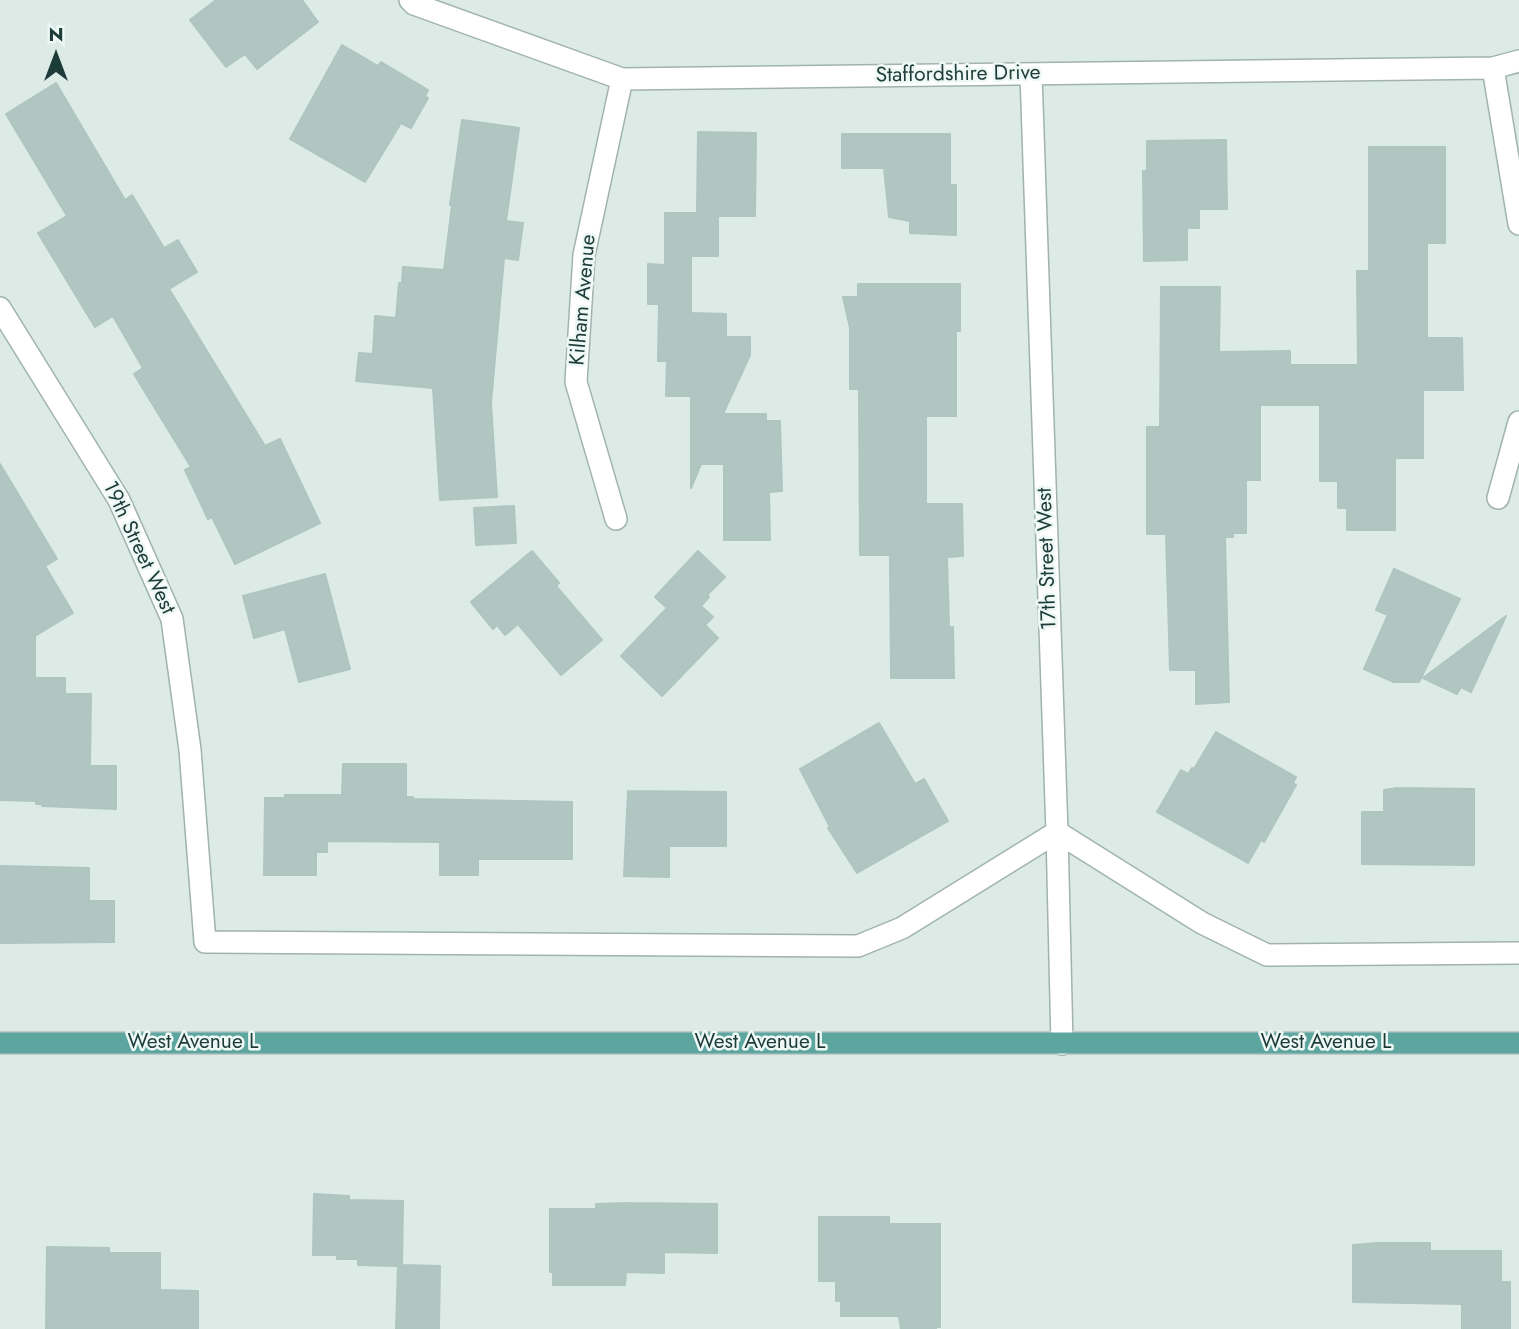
<!DOCTYPE html>
<html>
<head>
<meta charset="utf-8">
<style>
  body { margin:0 }
  #map { position:relative; width:1519px; height:1329px; overflow:hidden; background:#ddebe7; font-family:Jost,sans-serif }
  canvas { display:block }
  .north { position:absolute; left:21px; top:21px; width:70px; height:70px; -webkit-text-stroke:5px #eef8f4; paint-order:stroke; rotate:0deg; font-size:19px; font-weight:700; line-height:28px; text-align:center; color:#1d3c39 }
  .north::after { content:''; display:block; margin:auto; width:24px; height:32px; background:#1d3c39; clip-path:polygon(50% 0,100% 100%,50% 72%,0 100%) }
</style>
</head>
<body>
<div id="map">
<canvas width="1519" height="1329"></canvas>
<div class="north">N</div>
</div>
<script>
const c = document.querySelector('canvas').getContext('2d');
c.lineJoin = 'round';
function paint(path, color) { c.fillStyle = color; c.fill(path, 'evenodd'); }
const shape = rows => new Path2D(rows.map(r => 'M' + r).join(''));
function trace(path, color, width, dash) { c.strokeStyle = color; c.lineWidth = width; c.lineCap = dash ? 'butt' : 'round'; c.setLineDash(dash || []); c.stroke(path); }
function drawText(font, color, halo, rows, align = 'center') {
  c.font = font + ' Jost,sans-serif'; c.lineWidth = 5; c.setLineDash([]); c.textBaseline = 'middle'; c.strokeStyle = halo; c.fillStyle = color; for (const [text, x, y, turn = 0] of rows) {
    c.save(); c.translate(x, y); c.rotate((+turn || 0) * Math.PI / 180); c.textAlign = isNaN(turn) ? turn : align; if (halo) c.strokeText(text, 0, 0); c.fillText(text, 0, 0); c.restore();
  }
}
const building = shape([
  [216,0,302,0,318,22,257,69,245,54,226,67,190,20,216,0],
  [342,45,378,66,381,62,428,90,425,96,428,98,411,128,401,123,365,182,290,139,342,45],
  [56,83,125,200,132,195,164,248,178,240,197,272,169,289,265,446,280,439,320,523,235,564,212,517,208,519,185,470,191,467,134,374,143,368,113,316,95,327,38,233,67,216,6,114,56,83],
  [462,120,519,128,506,221,523,223,518,260,504,258,491,403,497,497,440,500,433,388,356,381,359,353,373,354,375,316,396,318,399,283,402,283,403,267,444,270,452,205,450,205,462,120],
  [698,132,756,133,755,216,718,216,718,256,691,256,691,313,726,314,726,337,750,337,750,355,723,414,766,414,766,421,780,421,782,491,769,492,770,540,724,540,724,464,701,464,691,488,691,396,666,396,667,361,658,361,659,304,648,304,648,264,665,265,665,213,697,213,698,132],
  [842,134,950,134,950,185,956,185,956,235,910,233,910,221,889,217,884,168,842,168,842,134],
  [1226,140,1227,209,1199,209,1199,228,1187,228,1187,260,1144,261,1143,171,1147,171,1147,141,1226,140],
  [1369,147,1445,147,1445,243,1427,243,1427,338,1462,338,1463,390,1423,390,1423,458,1395,458,1395,530,1347,530,1347,508,1338,508,1338,481,1320,481,1320,405,1260,405,1260,480,1246,480,1246,533,1233,533,1233,537,1225,537,1229,702,1196,704,1196,670,1170,670,1166,534,1147,534,1147,427,1160,427,1161,287,1220,287,1219,352,1290,351,1290,365,1358,365,1357,271,1369,271,1369,147],
  [858,284,960,284,960,331,956,331,956,416,926,416,926,504,962,504,963,556,947,557,949,627,953,627,954,678,891,678,890,555,860,555,859,389,850,389,850,328,843,297,858,297,858,284],
  [0,464,57,559,45,566,73,613,35,636,35,678,65,678,65,694,91,694,90,766,116,766,116,809,42,806,42,804,36,804,36,801,0,800,0,464],
  [514,506,516,543,476,545,474,508,514,506],
  [532,551,559,583,556,586,602,640,561,675,518,624,505,635,497,625,493,629,471,602,532,551],
  [698,551,725,577,707,595,709,597,701,606,713,617,705,625,718,638,662,696,621,656,667,608,655,597,698,551],
  [1394,569,1460,599,1419,682,1394,682,1364,669,1388,615,1376,610,1394,569],
  [325,574,350,669,299,682,285,629,254,638,243,596,325,574],
  [1506,616,1471,692,1461,687,1457,694,1423,678,1506,616],
  [879,723,915,784,924,779,948,821,857,873,828,828,830,827,800,769,879,723],
  [1216,732,1296,777,1293,783,1296,785,1264,842,1261,840,1248,863,1157,812,1181,770,1188,774,1192,768,1194,769,1216,732],
  [343,764,406,764,406,797,413,797,413,799,572,802,572,859,478,859,478,875,440,875,440,842,327,841,327,852,316,852,316,875,264,875,265,798,285,798,285,795,342,795,343,764],
  [1397,788,1474,789,1474,865,1362,864,1362,812,1384,812,1384,790,1397,788],
  [628,791,726,792,726,846,669,846,669,877,624,876,628,791],
  [0,866,89,868,89,901,114,901,114,942,0,943,0,866],
  [314,1194,349,1196,349,1200,403,1201,402,1265,440,1266,439,1329,396,1329,398,1266,358,1265,358,1259,337,1259,337,1255,313,1255,314,1194],
  [626,1203,717,1204,717,1253,664,1252,664,1273,626,1272,625,1285,553,1285,553,1272,550,1272,550,1209,596,1209,596,1204,626,1203],
  [819,1217,889,1217,889,1224,940,1224,940,1327,936,1327,936,1329,901,1329,899,1316,841,1316,841,1301,836,1301,836,1281,819,1281,819,1217],
  [1377,1243,1430,1243,1430,1251,1501,1251,1501,1282,1510,1282,1510,1329,1462,1329,1462,1304,1353,1302,1353,1245,1377,1243],
  [47,1247,109,1248,109,1253,160,1253,160,1290,198,1291,198,1329,46,1329,47,1247]
]);
paint(building, '#b2c6c1');
trace(building, '#afc5c0', 2);
const street = shape([
  [410,0,414,4,622,79,1493,68,1519,61],
  [1493,68,1519,224],
  [1031,74,1057,832,1062,1044],
  [0,308,119,500,172,619,190,750,205,942,858,946,902,928,1057,832,1202,923,1267,955,1519,953],
  [1498,498,1519,422],
  [616,519,576,382,584,255,622,79]
]);
const primary = shape([
  [0,1043,1519,1043]
]);
trace(street, '#a0b3af', 24);
trace(primary, '#c0c8c8', 24);
trace(street, '#fff', 21);
trace(primary, '#5ca69f', 21);
drawText('21px', '#1d3c39', '#eef8f4', [
  ["Staffordshire Drive",958,75,-1],
  ["Kilham Avenue",584,300,-85],
  ["19th Street West",138,548,65],
  ["17th Street West",1048,559,-92],
  ["West Avenue L",193,1043],
  ["West Avenue L",760,1043],
  ["West Avenue L",1326,1043]
]);
</script>
</body>
</html>
